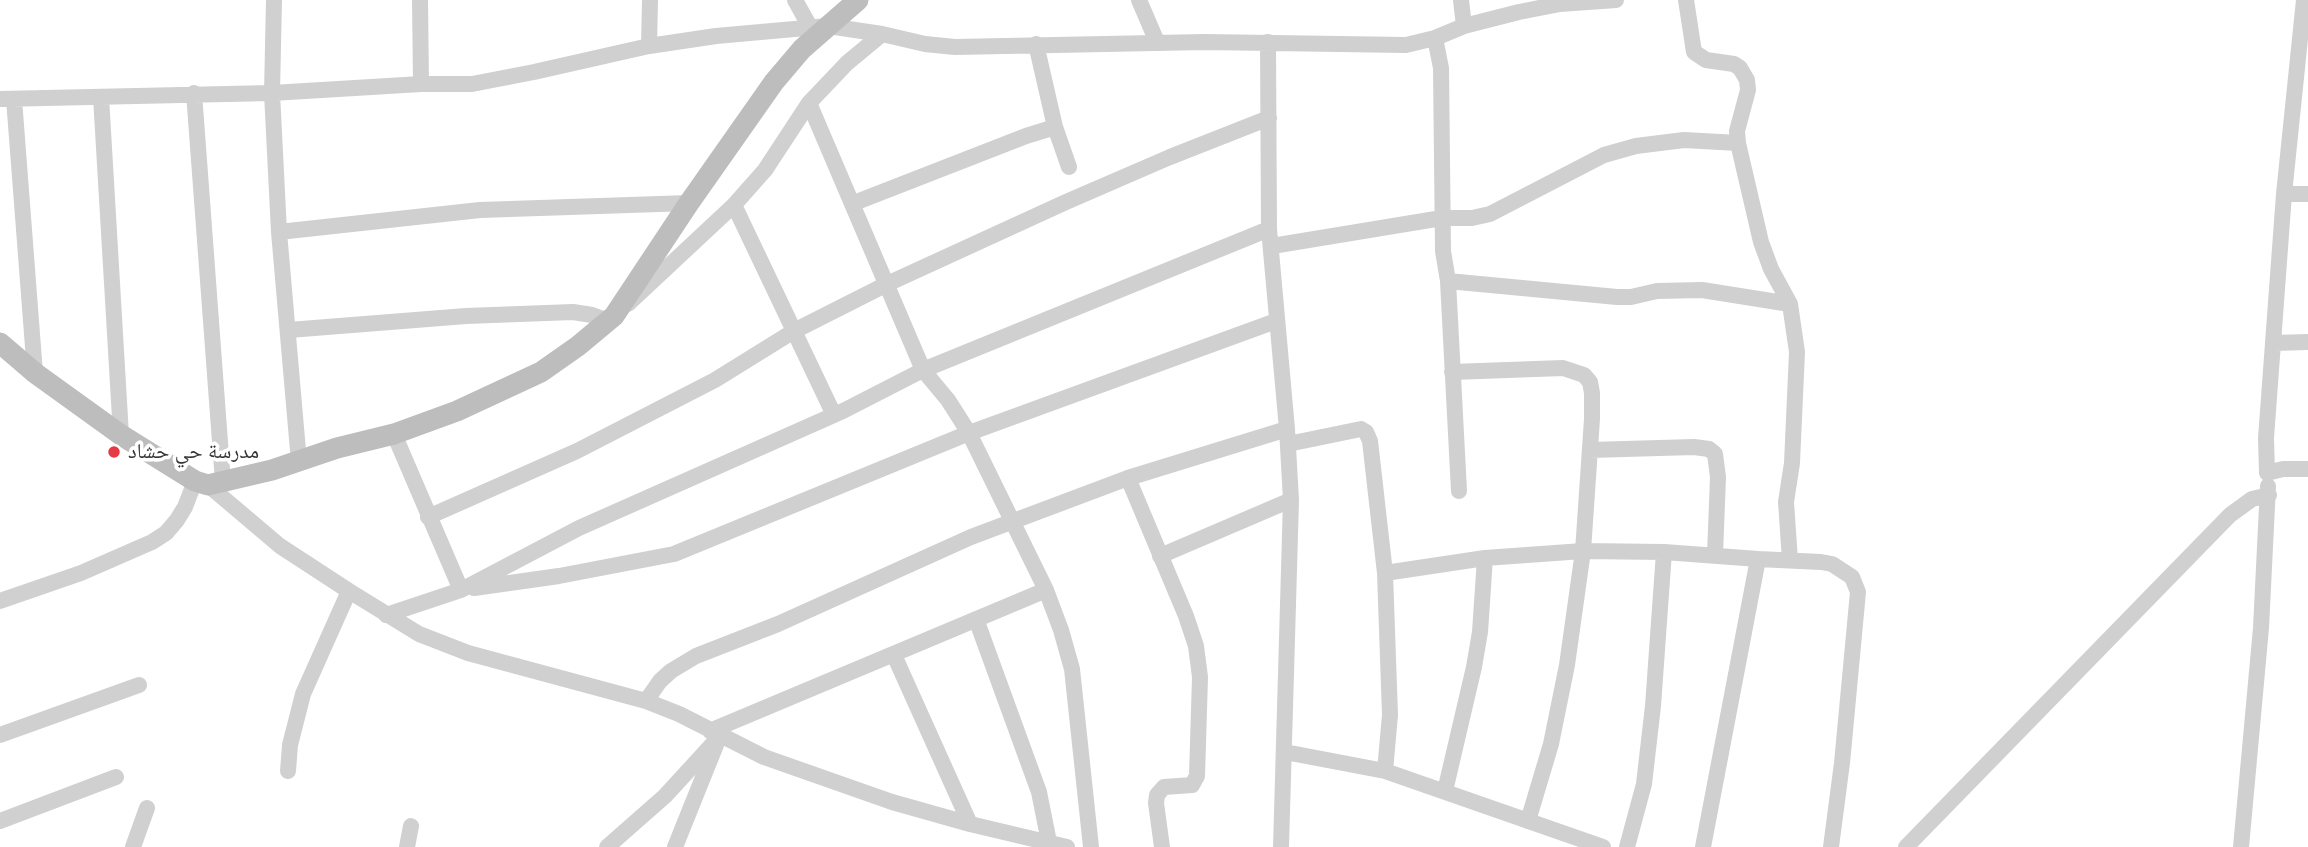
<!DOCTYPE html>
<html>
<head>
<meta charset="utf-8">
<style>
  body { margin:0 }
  canvas { display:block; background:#fff }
</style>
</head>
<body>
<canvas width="2308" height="847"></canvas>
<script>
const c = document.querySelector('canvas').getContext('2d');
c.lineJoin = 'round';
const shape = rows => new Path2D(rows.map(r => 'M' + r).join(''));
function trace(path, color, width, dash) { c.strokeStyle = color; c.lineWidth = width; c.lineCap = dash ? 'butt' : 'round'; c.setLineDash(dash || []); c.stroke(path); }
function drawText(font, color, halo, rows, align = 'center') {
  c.font = font + ' Mulish,"Noto Naskh Arabic",sans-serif'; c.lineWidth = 7; c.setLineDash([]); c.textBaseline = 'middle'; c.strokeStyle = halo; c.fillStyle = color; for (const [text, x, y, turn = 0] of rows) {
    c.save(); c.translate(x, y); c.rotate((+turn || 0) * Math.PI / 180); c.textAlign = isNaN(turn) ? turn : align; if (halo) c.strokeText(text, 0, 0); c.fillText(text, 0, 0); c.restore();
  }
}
trace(shape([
  [274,0,272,93,279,232,299,462],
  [420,0,421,84],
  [795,0,810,27],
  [1139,0,1157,42],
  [1461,0,1464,26],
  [1686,0,1694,52,1706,60,1734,64,1740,68,1747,80,1748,90,1737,131,1738,143],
  [2304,0,2284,194,2266,438,2267,473,2283,469,2308,469],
  [882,34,925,44,955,47,1205,42,1406,45,1435,38,1464,26,1519,12,1560,4,1616,0],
  [1435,38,1441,68,1443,251,1448,281,1459,491],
  [1268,42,1269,229,1287,429,1291,500,1281,847],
  [649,46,650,0],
  [194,93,223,482],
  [101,97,121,435],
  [0,99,272,93,421,84,472,84,534,72,649,46,716,36,828,26,882,34,847,63,809,103,765,170,734,205,628,304],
  [14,99,35,373],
  [809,103,923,370,948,400,969,433,1046,590,1061,630,1072,669,1091,847],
  [1055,127,1069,167],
  [2284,194,2308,194],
  [854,203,1026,136,1055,127,1036,44],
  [734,205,834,415],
  [279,232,480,210,689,203],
  [1272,246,1442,218,1472,218,1490,214,1604,155,1636,146,1684,140,1738,143,1761,242,1771,269,1790,304,1797,352,1792,463,1786,502,1790,560],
  [1448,281,1617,297,1631,297,1657,291,1702,290,1790,304],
  [289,330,466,316,573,312,592,315,608,321],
  [2274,343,2308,342],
  [1452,372,1563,368,1584,375,1590,382,1592,393,1592,419,1583,551,1567,665,1551,744,1528,821],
  [1288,444,1361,429,1366,432,1370,441,1385,573,1390,715,1385,771,1603,847],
  [1590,450,1694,447,1709,449,1715,454,1718,477,1715,555],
  [1128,478,1186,616,1196,646,1200,677,1197,776,1192,785,1164,787,1157,795,1156,803,1162,847],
  [208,485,280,546,349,591,419,634,468,653,646,701,679,714,764,757,892,802,970,824,1067,847],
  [428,517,577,451,715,380,794,331,887,284,1066,202,1170,157,1269,118],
  [1160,556,1291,500],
  [1758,559,1821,562,1832,564,1852,577,1858,592,1842,763,1831,847],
  [1385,573,1485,558,1583,551,1664,552],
  [474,588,559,576,674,554,969,433,1276,321],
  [461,590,579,528,843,411,923,370,1269,229],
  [0,601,81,573,152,542,166,533,177,520,185,507,195,481],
  [386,615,461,590,394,434],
  [976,619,1039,792,1049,842],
  [894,655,970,824],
  [646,701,660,681,671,671,696,656,778,624,971,537,1128,478,1287,429],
  [710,731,1046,590],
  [0,735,139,685],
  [1285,752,1385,771],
  [288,771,290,745,303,694,349,591],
  [1445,791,1474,667,1480,632,1485,558],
  [0,821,116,777],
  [133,847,147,808],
  [407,847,411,826],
  [607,847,665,796,720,736],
  [675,847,716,745],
  [1627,847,1644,784,1653,706,1664,552,1758,559,1703,847],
  [1906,847,2230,515,2252,499,2269,495],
  [2241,847,2261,628,2268,486]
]), '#d0d0d0', 16);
trace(shape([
  [0,343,35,373,121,435,195,481,208,485,272,470,337,448,394,434,457,411,541,372,578,346,614,316,689,203,774,82,802,49,858,0]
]), '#bdbdbd', 21);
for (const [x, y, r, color] of [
  [114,452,7,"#e63946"]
]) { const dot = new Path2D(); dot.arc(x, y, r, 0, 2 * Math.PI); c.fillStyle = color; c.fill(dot); trace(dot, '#fff', 2.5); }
drawText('21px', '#333', '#fff', [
  ["مدرسة حي حشاد",128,452]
], 'left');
</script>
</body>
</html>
